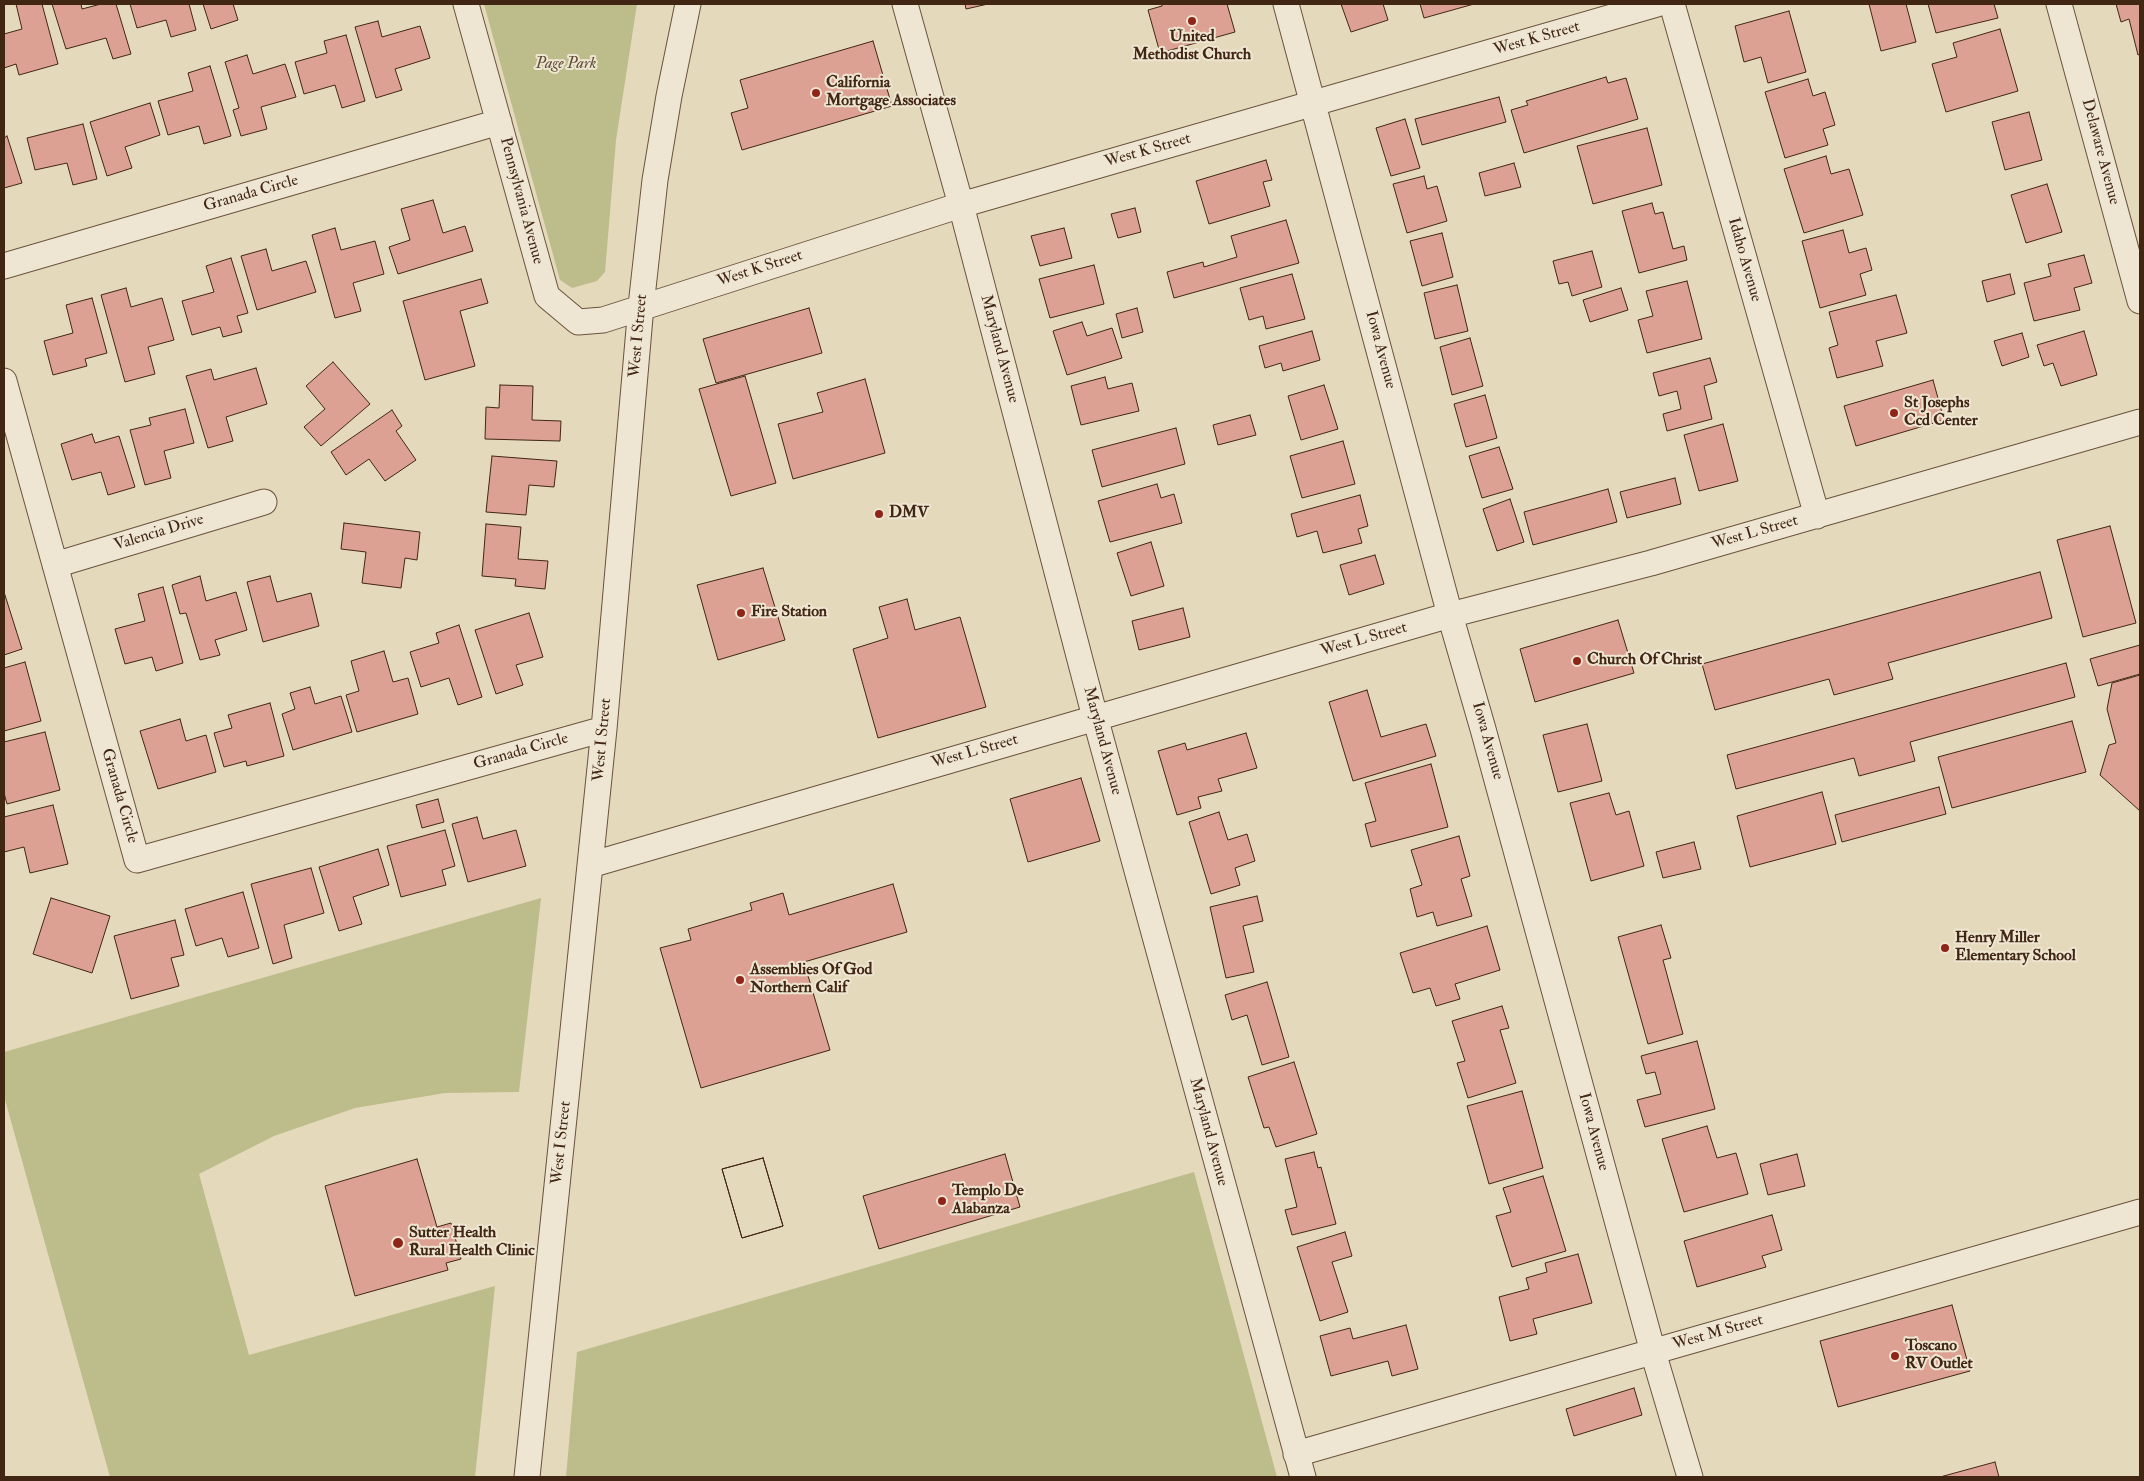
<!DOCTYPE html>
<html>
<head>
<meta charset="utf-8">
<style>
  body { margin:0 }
  #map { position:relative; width:2144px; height:1481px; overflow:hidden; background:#e5d9bc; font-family:"IM FELL Double Pica",serif }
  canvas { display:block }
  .frame { position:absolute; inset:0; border:5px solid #402613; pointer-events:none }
</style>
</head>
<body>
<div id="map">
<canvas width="2144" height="1481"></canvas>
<div class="frame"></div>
</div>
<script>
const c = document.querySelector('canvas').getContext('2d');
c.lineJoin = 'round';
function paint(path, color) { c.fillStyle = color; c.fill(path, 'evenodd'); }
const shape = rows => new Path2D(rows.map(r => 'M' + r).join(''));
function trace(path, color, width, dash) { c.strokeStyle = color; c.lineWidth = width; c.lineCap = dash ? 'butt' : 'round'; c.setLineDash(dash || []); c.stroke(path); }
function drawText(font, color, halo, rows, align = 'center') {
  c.font = font + ' "IM FELL Double Pica",serif'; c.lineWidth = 4; c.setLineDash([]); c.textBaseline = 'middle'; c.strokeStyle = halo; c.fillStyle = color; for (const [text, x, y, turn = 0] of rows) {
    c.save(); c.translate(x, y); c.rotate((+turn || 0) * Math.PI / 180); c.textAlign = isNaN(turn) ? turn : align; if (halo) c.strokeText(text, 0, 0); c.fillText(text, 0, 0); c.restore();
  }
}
paint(shape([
  [484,4,637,4,616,140,605,272,597,281,572,288,560,280],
  [541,898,519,1092,445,1093,355,1108,274,1136,199,1174,249,1355,495,1286,475,1477,110,1477,4,1096,4,1052],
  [1194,1172,1277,1477,566,1477,577,1352]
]), '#bdbc8b');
const building = shape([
  [16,4,42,4,58,64,19,75,16,64,4,68,4,34,22,29,16,4],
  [52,4,81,4,82,9,101,4,116,4,131,54,113,59,106,38,66,49,52,4],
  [130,4,189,4,196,30,171,37,166,20,137,28,130,4],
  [203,4,233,4,238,20,211,29,203,4],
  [965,4,988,4,966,9,965,4],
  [1162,4,1227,4,1235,32,1160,53,1148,10,1162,6,1162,4],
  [1341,4,1383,4,1388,20,1351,32,1341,4],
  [1420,4,1474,4,1424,18,1420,4],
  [1869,4,1906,4,1916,42,1881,51,1869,4],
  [1928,4,1994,4,1998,18,1936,33,1928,4],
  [2116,4,2140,4,2140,54,2138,55,2129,19,2121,22,2116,4],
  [1789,11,1806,72,1768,83,1761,57,1744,62,1735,26,1789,11],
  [378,21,382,37,420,26,430,58,395,69,402,90,376,98,355,27,378,21],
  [2000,29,2018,91,1946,112,1932,64,1957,57,1953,43,2000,29],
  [346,35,365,101,342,108,335,85,304,94,295,62,327,53,324,41,346,35],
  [873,41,892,106,742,150,731,113,748,108,740,80,873,41],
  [247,55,253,74,285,64,296,97,261,107,267,129,241,136,233,110,239,108,225,62,247,55],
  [210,66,231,136,204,144,199,126,168,135,158,101,193,91,188,73,210,66],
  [1606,77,1608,83,1626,78,1638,119,1524,153,1511,110,1528,105,1526,101,1606,77],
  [1808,79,1813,96,1825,92,1835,125,1823,129,1828,145,1785,158,1765,92,1808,79],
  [1499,97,1506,122,1422,145,1415,119,1499,97],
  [150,103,160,135,125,147,132,168,107,176,90,122,150,103],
  [2029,112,2042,160,2005,170,1992,122,2029,112],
  [1405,119,1420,168,1391,176,1376,128,1405,119],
  [83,124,97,179,73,185,67,163,35,170,27,138,83,124],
  [1647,128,1662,185,1593,204,1577,146,1647,128],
  [7,136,22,183,4,188,4,138,7,136],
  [1826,156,1831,174,1849,169,1863,215,1804,233,1784,169,1826,156],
  [1266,160,1272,180,1263,182,1270,206,1209,224,1196,181,1266,160],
  [1514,163,1521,187,1485,196,1479,173,1514,163],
  [1424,176,1427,189,1437,186,1447,221,1407,233,1393,184,1424,176],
  [2047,184,2062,232,2026,243,2011,195,2047,184],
  [433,200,443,233,465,226,473,251,398,274,389,247,410,240,401,209,433,200],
  [1652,203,1655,214,1663,212,1673,249,1684,246,1687,260,1639,273,1622,211,1652,203],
  [1135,208,1141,232,1118,238,1111,214,1135,208],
  [1286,220,1299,263,1174,298,1167,272,1203,262,1204,267,1237,257,1231,236,1286,220],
  [335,228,341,250,375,241,384,274,353,283,361,311,335,318,312,235,335,228],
  [1064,228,1072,258,1040,266,1031,236,1064,228],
  [1843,230,1849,253,1866,248,1872,270,1860,274,1866,295,1820,308,1802,241,1843,230],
  [1442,233,1453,277,1422,286,1410,241,1442,233],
  [266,249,272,271,306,261,316,292,257,310,241,256,266,249],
  [1592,251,1602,287,1572,296,1568,282,1559,284,1553,261,1592,251],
  [2084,255,2092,283,2074,288,2080,310,2034,321,2024,283,2051,276,2048,264,2084,255],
  [231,258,248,313,237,316,242,332,223,337,220,327,192,335,182,301,214,292,206,266,231,258],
  [1094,265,1104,304,1050,318,1039,279,1094,265],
  [1292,274,1305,319,1266,329,1263,316,1249,320,1240,288,1292,274],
  [2010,274,2015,294,1987,302,1982,281,2010,274],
  [481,279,488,303,460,311,475,366,425,380,403,301,481,279],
  [1687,281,1702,339,1647,353,1638,320,1653,316,1646,291,1687,281],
  [1457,285,1468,331,1435,339,1424,293,1457,285],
  [126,288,131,307,162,298,174,340,148,347,155,374,125,382,101,295,126,288],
  [1621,288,1628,310,1590,322,1583,300,1621,288],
  [1896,295,1907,333,1876,341,1883,366,1837,378,1829,348,1838,345,1829,312,1896,295],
  [92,298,107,353,85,359,87,366,53,375,44,341,73,333,66,305,92,298],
  [809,308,822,353,716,383,703,339,809,308],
  [1137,308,1143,332,1122,338,1116,314,1137,308],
  [1082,322,1087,336,1112,328,1122,358,1067,375,1053,331,1082,322],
  [1312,331,1320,360,1283,371,1281,363,1265,368,1259,346,1312,331],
  [2084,331,2097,375,2061,386,2053,363,2044,366,2037,345,2084,331],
  [2022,333,2029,357,2002,366,1994,341,2022,333],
  [1470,338,1483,386,1452,395,1440,347,1470,338],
  [1710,358,1717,382,1704,386,1712,419,1667,431,1663,414,1681,409,1677,391,1659,396,1653,373,1710,358],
  [333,362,370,404,321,446,304,427,325,409,306,386,333,362],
  [256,368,267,404,226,417,233,441,208,448,186,376,211,369,214,380,256,368],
  [745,376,776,483,731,496,699,389,745,376],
  [1105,377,1108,389,1132,383,1139,411,1081,425,1071,386,1105,377],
  [865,379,885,453,793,479,778,424,823,412,817,393,865,379],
  [1933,380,1944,420,1856,446,1844,406,1933,380],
  [500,385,533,386,532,420,561,421,560,441,485,439,486,407,499,408,500,385],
  [1324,385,1338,429,1301,440,1288,396,1324,385],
  [1485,395,1497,438,1466,447,1454,404,1485,395],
  [185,409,194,443,164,451,171,478,145,485,130,430,151,425,149,418,185,409],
  [392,410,402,426,396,431,416,460,385,481,369,459,346,475,331,452,392,410],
  [1250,415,1256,435,1218,445,1213,425,1250,415],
  [1723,424,1738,481,1699,491,1684,435,1723,424],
  [1176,428,1185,464,1102,487,1092,450,1176,428],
  [92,434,95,443,119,436,135,487,108,495,101,472,72,480,61,444,92,434],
  [1343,441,1355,484,1302,498,1290,456,1343,441],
  [1499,447,1513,489,1482,498,1469,456,1499,447],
  [492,456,557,461,554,487,529,485,526,515,486,512,492,456],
  [1675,478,1681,504,1627,518,1620,492,1675,478],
  [1157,484,1161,498,1174,494,1182,523,1110,542,1098,501,1157,484],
  [1608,489,1617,522,1533,545,1524,512,1608,489],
  [1360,495,1368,526,1358,529,1362,543,1323,553,1317,531,1297,537,1291,514,1360,495],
  [1510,499,1524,542,1497,551,1483,509,1510,499],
  [344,523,420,532,417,560,405,558,401,588,362,583,366,552,341,549,344,523],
  [486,524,521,527,518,559,548,561,545,589,515,586,516,579,482,576,486,524],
  [2110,526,2136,623,2083,637,2057,540,2110,526],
  [1151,542,1164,586,1131,596,1117,553,1151,542],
  [1375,555,1384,584,1349,595,1340,565,1375,555],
  [763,568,785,640,718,660,697,585,763,568],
  [2040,572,2052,618,1888,663,1893,679,1834,695,1829,679,1715,710,1702,664,2040,572],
  [200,576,206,601,236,592,247,630,215,640,220,655,200,660,186,613,180,614,172,585,200,576],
  [270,576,277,602,311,593,319,626,263,642,247,582,270,576],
  [163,587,183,663,156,671,152,657,125,664,115,629,145,621,138,594,163,587],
  [4,592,22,649,4,655,4,592],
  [907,599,915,630,960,617,986,707,878,738,853,649,888,638,879,607,907,599],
  [1183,608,1190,637,1139,650,1132,621,1183,608],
  [529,613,543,657,516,665,523,685,496,694,475,630,529,613],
  [1618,620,1634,673,1535,702,1520,649,1618,620],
  [459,625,482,697,458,705,449,678,421,687,410,652,439,643,436,633,459,625],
  [2140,645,2140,674,2098,686,2090,659,2140,645],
  [384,651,393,682,408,678,418,714,357,732,346,695,359,691,351,661,384,651],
  [25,662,41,721,4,731,4,668,25,662],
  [2066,663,2075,697,1910,742,1915,761,1859,776,1854,758,1736,789,1727,755,2066,663],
  [2140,675,2140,811,2100,775,2109,745,2116,743,2107,709,2112,683,2140,675],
  [310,687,315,704,341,696,352,732,293,750,282,714,295,709,290,693,310,687],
  [1367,690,1381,737,1426,724,1436,756,1353,781,1329,702,1367,690],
  [270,703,284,756,247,766,246,761,224,767,214,733,232,728,228,715,270,703],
  [180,719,186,741,206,735,216,772,158,789,140,731,180,719],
  [2072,721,2086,772,1952,808,1938,757,2072,721],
  [1587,724,1602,781,1558,792,1543,735,1587,724],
  [45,732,60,790,7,804,4,793,4,742,45,732],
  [1246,733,1257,768,1218,779,1222,791,1198,797,1201,808,1177,815,1158,751,1185,743,1187,750,1246,733],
  [1431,764,1448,827,1371,847,1365,824,1376,821,1365,783,1431,764],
  [1081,778,1100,841,1028,862,1010,799,1081,778],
  [1939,787,1946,814,1842,842,1835,815,1939,787],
  [1822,792,1836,844,1750,867,1737,816,1822,792],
  [1609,793,1616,815,1629,811,1644,866,1591,881,1570,803,1609,793],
  [438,799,444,822,422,828,416,805,438,799],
  [53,805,68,864,30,873,24,847,4,852,4,817,53,805],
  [1219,812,1228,840,1247,834,1255,861,1235,868,1240,885,1211,894,1189,822,1219,812],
  [477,817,483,839,516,830,526,866,468,882,452,824,477,817],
  [445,830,455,866,442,870,446,885,401,897,387,846,445,830],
  [1459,836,1470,876,1461,879,1472,916,1437,926,1433,912,1417,917,1410,889,1422,885,1411,850,1459,836],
  [1694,842,1701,869,1663,878,1656,852,1694,842],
  [378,849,389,885,353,897,362,924,339,931,319,867,378,849],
  [311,868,324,913,284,925,292,958,273,964,251,884,311,868],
  [893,884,907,932,804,962,830,1050,701,1088,660,948,691,940,688,929,752,910,750,903,783,893,789,915,893,884],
  [243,892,259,948,228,957,222,938,196,946,185,909,243,892],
  [1257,896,1263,921,1243,926,1254,972,1226,978,1210,907,1257,896],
  [51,898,110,916,92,973,33,954,51,898],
  [175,920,184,955,171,958,179,986,131,999,114,936,175,920],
  [1661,925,1671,958,1663,960,1683,1034,1648,1044,1618,937,1661,925],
  [1487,926,1500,970,1455,984,1460,999,1436,1006,1430,988,1413,993,1400,953,1487,926],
  [1267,982,1289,1057,1262,1065,1247,1015,1232,1020,1225,995,1267,982],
  [1502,1006,1509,1028,1500,1030,1516,1083,1468,1098,1457,1063,1465,1061,1452,1021,1502,1006],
  [1697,1041,1715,1109,1645,1127,1637,1100,1661,1094,1655,1072,1646,1074,1641,1056,1697,1041],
  [1294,1062,1317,1134,1276,1147,1269,1127,1264,1128,1248,1077,1294,1062],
  [1522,1091,1543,1168,1489,1184,1467,1106,1522,1091],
  [1707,1126,1717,1158,1736,1153,1748,1194,1684,1212,1662,1139,1707,1126],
  [1314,1152,1318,1168,1321,1167,1336,1224,1292,1235,1285,1210,1297,1207,1285,1159,1314,1152],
  [1005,1154,1020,1207,879,1249,863,1196,1005,1154],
  [1797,1154,1805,1186,1768,1195,1760,1164,1797,1154],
  [763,1158,783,1226,742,1238,722,1169,763,1158],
  [763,1158,783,1226,742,1238,722,1169,763,1158],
  [417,1159,437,1227,451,1223,461,1259,446,1263,448,1270,355,1296,325,1186,417,1159],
  [1543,1176,1566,1251,1512,1267,1496,1216,1511,1212,1503,1188,1543,1176],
  [1772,1215,1782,1250,1762,1256,1766,1267,1697,1287,1684,1241,1772,1215],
  [1345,1232,1352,1256,1332,1262,1348,1312,1320,1321,1297,1247,1345,1232],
  [1578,1254,1592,1303,1533,1319,1537,1334,1510,1341,1499,1297,1529,1289,1526,1278,1547,1272,1545,1263,1578,1254],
  [1952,1305,1970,1371,1838,1407,1820,1341,1952,1305],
  [1406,1325,1418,1369,1392,1376,1388,1361,1331,1376,1320,1336,1350,1328,1353,1339,1406,1325],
  [1634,1388,1642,1415,1574,1436,1566,1409,1634,1388],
  [1995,1462,1999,1477,1940,1477,1995,1462]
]);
paint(building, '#dca192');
trace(building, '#402613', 1);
const minor = shape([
  [466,4,547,296,578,322,603,320,961,205,1657,4],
  [905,4,961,205,1095,717,1303,1477],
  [1286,4,1450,615,1483,729,1653,1352,1690,1477],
  [1672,4,1817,516],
  [2059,4,2140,301],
  [4,266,499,122],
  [4,381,137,860,604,729],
  [55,565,264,502],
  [590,865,1450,615,1651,563,2140,422],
  [1296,1454,2140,1212],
  [527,1477,604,729,641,306,655,180,669,96,688,4]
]);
trace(minor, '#69533d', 27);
trace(minor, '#eee6d3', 25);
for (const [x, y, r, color] of [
  [1192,21,5,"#8f2418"],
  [816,93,5,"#8f2418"],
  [1894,413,5,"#8f2418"],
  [879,514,5,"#8f2418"],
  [741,613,5,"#8f2418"],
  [1577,661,5,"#8f2418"],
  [1945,948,5,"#8f2418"],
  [740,980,5,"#8f2418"],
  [942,1201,5,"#8f2418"],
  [398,1243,6,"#8f2418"],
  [1895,1356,5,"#8f2418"]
]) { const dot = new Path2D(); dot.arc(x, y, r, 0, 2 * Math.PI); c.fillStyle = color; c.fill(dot); trace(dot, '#eee6d3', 2); }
drawText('bold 16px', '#402613', '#eee6d3', [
  ["United",1192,38,"center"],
  ["Methodist Church",1192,56,"center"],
  ["California",826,84],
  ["Mortgage Associates",826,102],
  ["St Josephs",1904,404],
  ["Ccd Center",1904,422],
  ["DMV",889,514],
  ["Fire Station",751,613],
  ["Church Of Christ",1587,661],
  ["Henry Miller",1955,939],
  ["Elementary School",1955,957],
  ["Assemblies Of God",750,971],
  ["Northern Calif",750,989],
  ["Templo De",952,1192],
  ["Alabanza",952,1210],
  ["Sutter Health",409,1234],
  ["Rural Health Clinic",409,1252],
  ["Toscano",1905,1347],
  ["RV Outlet",1905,1365]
], 'left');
drawText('16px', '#402613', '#eee6d3', [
  ["West K Street",1537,39,-16],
  ["West K Street",1148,151,-16],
  ["Delaware Avenue",2100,152,75],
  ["Granada Circle",251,194,-16],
  ["Pennsylvania Avenue",521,201,75],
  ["Idaho Avenue",1744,260,74],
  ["West K Street",760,269,-18],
  ["West I Street",639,336,-85],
  ["Maryland Avenue",999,349,75],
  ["Iowa Avenue",1380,350,75],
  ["Valencia Drive",159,533,-17],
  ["West L Street",1755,533,-16],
  ["West L Street",1364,640,-16],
  ["West I Street",603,740,-85],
  ["Maryland Avenue",1102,741,75],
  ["Iowa Avenue",1487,741,74],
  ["Granada Circle",521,752,-16],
  ["West L Street",975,752,-16],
  ["Granada Circle",119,796,74],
  ["Maryland Avenue",1208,1132,75],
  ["Iowa Avenue",1593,1132,75],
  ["West I Street",562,1143,-84],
  ["West M Street",1718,1333,-16]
]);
drawText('italic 16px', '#5f4c31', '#eee6d3', [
  ["Page Park",566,65]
]);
</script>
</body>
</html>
